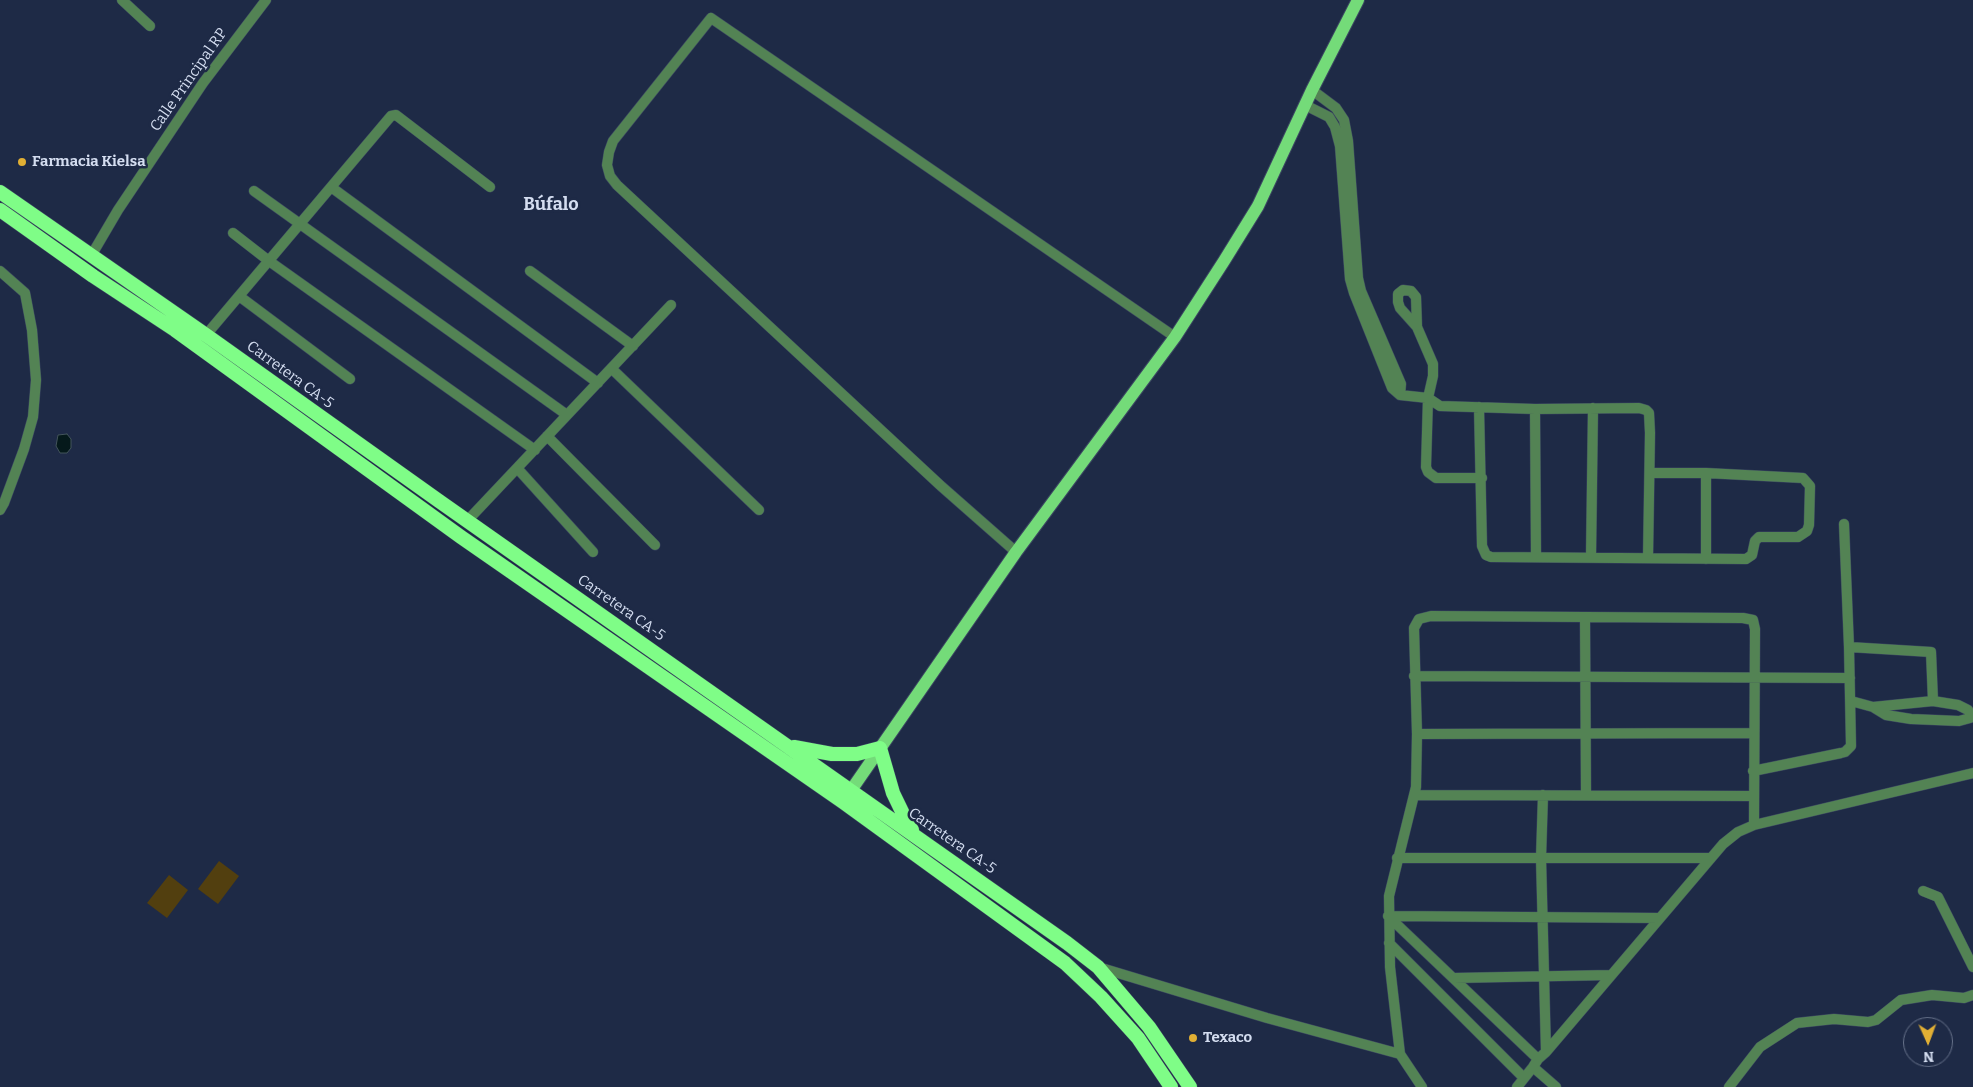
<!DOCTYPE html>
<html>
<head>
<meta charset="utf-8">
<style>
  body { margin:0 }
  #map { position:relative; width:1973px; height:1087px; overflow:hidden; background:#1e2a46; font-family:Bitter,serif }
  canvas { display:block }
  .north { position:absolute; left:1903px; top:1017px; width:50px; height:50px; box-sizing:border-box; background:#1e2a46; border:1px solid #67728a; border-radius:50%; rotate:178deg; font-size:14px; font-weight:700; line-height:20px; text-align:center; color:#d4ddf0 }
  .north::after { content:''; display:block; margin:auto; width:18px; height:22px; background:#e1af34; clip-path:polygon(50% 0,100% 100%,50% 72%,0 100%) }
</style>
</head>
<body>
<div id="map">
<canvas width="1973" height="1087"></canvas>
<div class="north">N</div>
</div>
<script>
const c = document.querySelector('canvas').getContext('2d');
c.lineJoin = 'round';
function paint(path, color) { c.fillStyle = color; c.fill(path, 'evenodd'); }
const shape = rows => new Path2D(rows.map(r => 'M' + r).join(''));
function trace(path, color, width, dash) { c.strokeStyle = color; c.lineWidth = width; c.lineCap = dash ? 'butt' : 'round'; c.setLineDash(dash || []); c.stroke(path); }
function drawText(font, color, halo, rows, align = 'center') {
  c.font = font + ' Bitter,serif'; c.lineWidth = 5; c.setLineDash([]); c.textBaseline = 'middle'; c.strokeStyle = halo; c.fillStyle = color; for (const [text, x, y, turn = 0] of rows) {
    c.save(); c.translate(x, y); c.rotate((+turn || 0) * Math.PI / 180); c.textAlign = isNaN(turn) ? turn : align; if (halo) c.strokeText(text, 0, 0); c.fillText(text, 0, 0); c.restore();
  }
}
paint(shape([
  [219,861,239,876,218,904,198,889],
  [169,875,188,890,167,918,147,903]
]), '#523f0f');
const water = shape([
  [67,434,71,439,71,448,67,453,60,453,56,446,58,435,67,434]
]);
paint(water, '#05191b');
trace(water, '#43545b', 1);
const minor = shape([
  [122,0,150,26],
  [1312,90,1336,108,1344,120,1348,141,1358,278,1361,291,1401,384,1400,395],
  [1305,105,1329,117,1335,127,1340,146,1350,279,1354,293,1392,388,1400,395,1428,398,1440,406,1535,409,1639,408,1646,410,1649,413,1650,433,1648,558],
  [331,187,598,383],
  [254,191,567,415],
  [233,233,269,261,535,450],
  [91,256,118,210,203,83,266,0],
  [0,271,25,293,32,330,36,380,33,417,24,449,4,503,0,510],
  [530,271,633,346],
  [239,296,350,379],
  [1417,327,1416,297,1411,291,1403,290,1398,294,1398,302,1400,308,1417,327,1433,364,1433,376,1428,398,1426,467,1428,472,1436,478,1482,478],
  [206,335,391,116,396,115,490,187],
  [612,369,759,510],
  [1479,407,1482,546,1486,555,1491,557,1746,559,1752,555,1755,541,1759,537,1798,537,1807,531,1809,525,1810,486,1803,478,1706,473,1650,473],
  [1535,409,1536,557],
  [547,436,655,545],
  [517,468,593,552],
  [1706,473,1706,559],
  [467,521,671,305],
  [1016,552,941,486,617,185,610,176,607,165,609,152,613,141,711,18,1175,337],
  [1591,557,1593,408],
  [1585,617,1586,795],
  [1849,647,1931,652,1933,701],
  [1414,676,1850,678],
  [1851,701,1873,707,1886,715,1911,719,1959,721,1970,718,1972,716,1968,710,1958,705,1933,701,1873,707],
  [1417,734,1754,733],
  [1753,771,1841,753,1845,752,1851,746,1849,647,1844,524],
  [1414,795,1754,796],
  [1543,795,1541,858,1546,1052],
  [1397,858,1711,858],
  [1923,891,1938,897,1973,967],
  [1388,916,1660,918],
  [1388,916,1538,1059],
  [1389,943,1524,1078],
  [1098,967,1267,1018,1400,1054,1422,1087],
  [1454,978,1611,975],
  [1400,1054,1390,967,1389,896,1416,787,1417,734,1414,628,1419,619,1431,616,1585,617,1743,618,1753,620,1755,629,1754,825],
  [1533,1067,1556,1087],
  [1517,1087,1533,1067,1538,1059,1546,1052,1723,844,1738,832,1754,825,1973,773],
  [1729,1087,1760,1047,1797,1023,1834,1019,1868,1022,1876,1020,1901,1000,1932,995,1964,998,1973,995]
]);
const major = shape([
  [845,799,1016,552,1175,337,1224,261,1258,206,1312,90,1358,0]
]);
const highway = shape([
  [0,192,206,335,439,501,1067,943,1098,967,1149,1027,1190,1087],
  [0,210,93,276,175,330,461,537,843,802,1065,963,1101,997,1138,1038,1171,1087],
  [794,747,832,754,857,754,880,748,893,793,907,822,912,830]
]);
trace(minor, '#3b4761', 11);
trace(major, '#3b4761', 14);
trace(highway, '#3b4761', 15);
trace(minor, '#538354', 10);
trace(major, '#74db79', 12);
trace(highway, '#7ffd87', 14);
for (const [x, y, r, color] of [
  [22,162,5,"#e1af34"],
  [1193,1038,5,"#e1af34"]
]) { const dot = new Path2D(); dot.arc(x, y, r, 0, 2 * Math.PI); c.fillStyle = color; c.fill(dot); trace(dot, '#1e2a46', 2); }
drawText('15px', '#d4ddf0', '#1e2a46', [
  ["Calle Principal RP",189,80,-55],
  ["Carretera CA-5",290,375,36],
  ["Carretera CA-5",621,608,35],
  ["Carretera CA-5",952,841,35]
]);
drawText('bold 15px', '#d4ddf0', '#1e2a46', [
  ["Farmacia Kielsa",32,162],
  ["Texaco",1203,1038]
], 'left');
drawText('bold 18px', '#d4ddf0', '#1e2a46', [
  ["Búfalo",551,205]
]);
</script>
</body>
</html>
